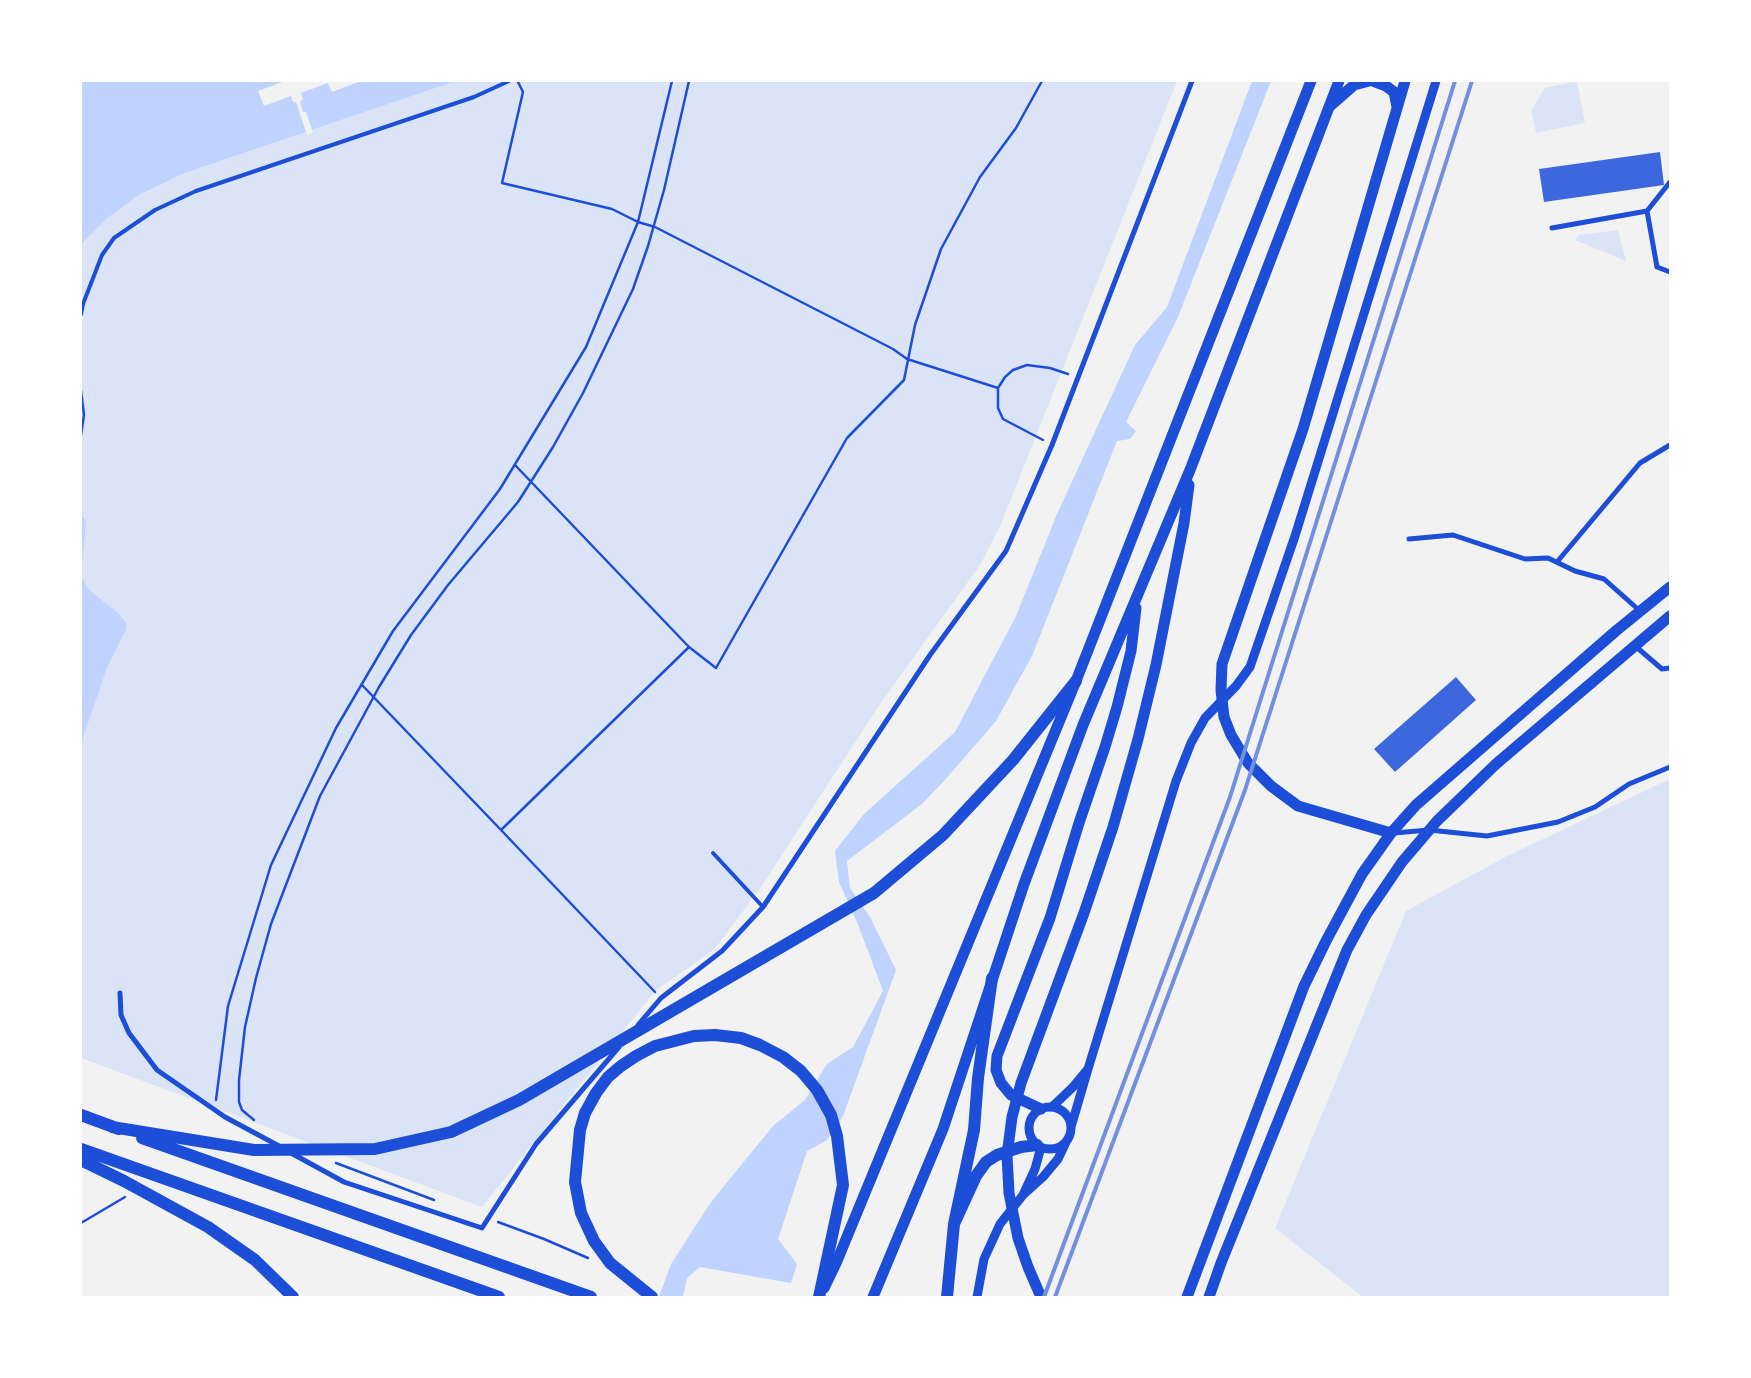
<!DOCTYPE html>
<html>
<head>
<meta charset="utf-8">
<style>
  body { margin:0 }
  #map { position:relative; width:1751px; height:1378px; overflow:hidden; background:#f2f2f2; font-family:Spectral,serif }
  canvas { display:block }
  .frame { position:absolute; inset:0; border:82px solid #fff; pointer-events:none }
</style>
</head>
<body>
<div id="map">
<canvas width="1751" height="1378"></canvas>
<div class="frame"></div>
</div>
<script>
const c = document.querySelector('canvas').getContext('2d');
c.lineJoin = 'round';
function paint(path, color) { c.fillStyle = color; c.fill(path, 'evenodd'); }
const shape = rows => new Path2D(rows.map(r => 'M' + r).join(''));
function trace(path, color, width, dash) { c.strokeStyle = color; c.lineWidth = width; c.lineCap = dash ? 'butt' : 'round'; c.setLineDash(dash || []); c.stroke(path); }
paint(shape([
  [456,81,1177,81,1001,524,980,565,878,707,761,887,714,950,656,990,482,1207,81,1058,81,244,109,217,139,195,182,174],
  [1577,81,1585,123,1536,133,1531,110,1545,88],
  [1618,230,1626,261,1575,240,1579,235],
  [1670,779,1670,1297,1363,1297,1275,1228,1406,911,1507,856]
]), '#dbe4f7');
paint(shape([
  [81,81,456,81,182,174,139,195,109,217,81,244],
  [1252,81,1271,81,1178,317,1126,422,1136,431,1130,439,1117,441,1032,656,996,721,944,781,922,804,847,861,850,888,870,917,896,970,843,1116,827,1140,807,1151,778,1239,797,1264,791,1283,700,1267,687,1278,683,1297,659,1297,671,1264,711,1202,773,1126,805,1100,827,1064,853,1047,883,991,857,922,839,882,835,851,864,814,955,732,1016,616,1057,514,1135,345,1167,307],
  [81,514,85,520,86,527,82,560,82,578,89,590,118,613,126,623,126,629,107,668,81,743]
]), '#bfd3fe');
paint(shape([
  [285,81,361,81,332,92,328,83,301,93,303,100,300,101,303,112,306,112,313,133,307,135,296,102,293,102,291,96,264,106,258,91]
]), '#f2f2f2');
paint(shape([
  [1660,152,1664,185,1544,202,1539,169],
  [1456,677,1476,700,1395,772,1374,749]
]), '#3d67dc');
trace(shape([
  [518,82,523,92,502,183,612,209,638,222,655,227,893,349,907,359,998,388],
  [81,391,84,415,81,435],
  [1043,440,1003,419,998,408,998,388,1005,377,1013,370,1027,365,1050,368,1068,374],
  [515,465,689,647,716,668,847,438,904,380,915,325,941,249,980,177,1016,128,1042,81],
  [362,685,501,830,689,647],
  [501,830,655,992],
  [216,1100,228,1006,271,865,336,728,393,631,500,489,586,347,638,222,672,81],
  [254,1120,242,1110,239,1102,239,1080,245,1027,256,978,271,924,320,796,379,687,411,635,448,585,518,502,553,447,583,393,633,289,648,246,664,190,689,81],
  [336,1163,434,1200],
  [498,1222,544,1239,588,1258],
  [81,1223,125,1197]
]), '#1d4ed8', 2.5);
trace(shape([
  [81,314,83,304,102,255,114,238,155,210,196,191,474,97,509,81],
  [713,853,763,907]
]), '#1d4ed8', 4);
trace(shape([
  [1670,182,1647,211,1657,267,1670,272],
  [1552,228,1647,211],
  [1409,539,1453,535,1525,559,1548,558,1575,571,1604,579,1640,611],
  [1557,562,1640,463,1670,445],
  [1634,645,1662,669,1670,668],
  [1394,833,1429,830,1487,836,1558,822,1595,807,1629,784,1670,767],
  [120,993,121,1015,129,1033,157,1070,225,1117,279,1146],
  [638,1025,661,998,722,951,763,907,930,655,1006,551,1052,445,1192,81],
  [291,1153,344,1182,482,1228,536,1144,619,1047]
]), '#1d4ed8', 5);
trace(shape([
  [1088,1069,1176,781,1191,743,1205,718,1236,686,1250,667,1295,536,1436,81],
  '1029 1128a21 21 0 1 1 42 0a21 21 0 1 1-42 0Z',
  [1052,1107,1073,1087,1088,1069,1071,1127],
  [1041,1147,1035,1169,1023,1195,1043,1177,1058,1159,1066,1142],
  [977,1297,984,1259,1000,1224,1023,1195]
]), '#1d4ed8', 9);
trace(shape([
  [1187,1297,1304,986,1326,941,1362,874,1391,833,1416,805,1617,630,1670,587],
  [1209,1297,1221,1263,1347,950,1366,915,1402,862,1437,821,1496,764,1670,616]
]), '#1d4ed8', 11);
trace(shape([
  [1373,81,1386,86,1394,92,1397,107],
  [1330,106,1354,85,1369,81],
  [1391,833,1298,806,1271,786,1248,763,1231,735,1224,717,1221,690,1222,664,1303,429,1405,81],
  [1041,1109,1011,1095,1001,1083,996,1070,997,1056,1050,918,1079,823,1105,747,1117,707,1131,651,1136,608],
  [824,1288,837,1261,1076,681,1311,81],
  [873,1297,943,1129,1024,884,1083,725,1190,470,1339,81],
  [1041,1297,1028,1267,1018,1238,1009,1193,1007,1155,1012,1117,1021,1083,1084,913,1113,827,1138,739,1156,665,1184,523,1189,485]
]), '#1d4ed8', 11);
trace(shape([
  [81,1115,119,1129],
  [112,1127,254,1150,375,1149,451,1132,519,1100,874,893,943,835,1013,760,1076,681],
  [142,1138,591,1297],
  [81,1149,499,1297],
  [81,1160,124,1181,208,1227,255,1260,293,1297],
  [954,1224,974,1130,978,1078,992,978],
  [652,1297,610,1263,594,1241,581,1213,575,1182,580,1130,585,1113,596,1093,608,1077,621,1066,636,1056,655,1046,694,1036,715,1035,741,1038,760,1045,783,1057,801,1071,817,1090,831,1115,837,1136,843,1185,819,1297],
  [947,1297,954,1224,976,1176,986,1162,997,1155,1021,1147,1037,1145]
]), '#1d4ed8', 12);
trace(shape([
  [1044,1297,1230,797,1455,81],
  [1055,1297,1245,790,1472,81]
]), '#7290e2', 4);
</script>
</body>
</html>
